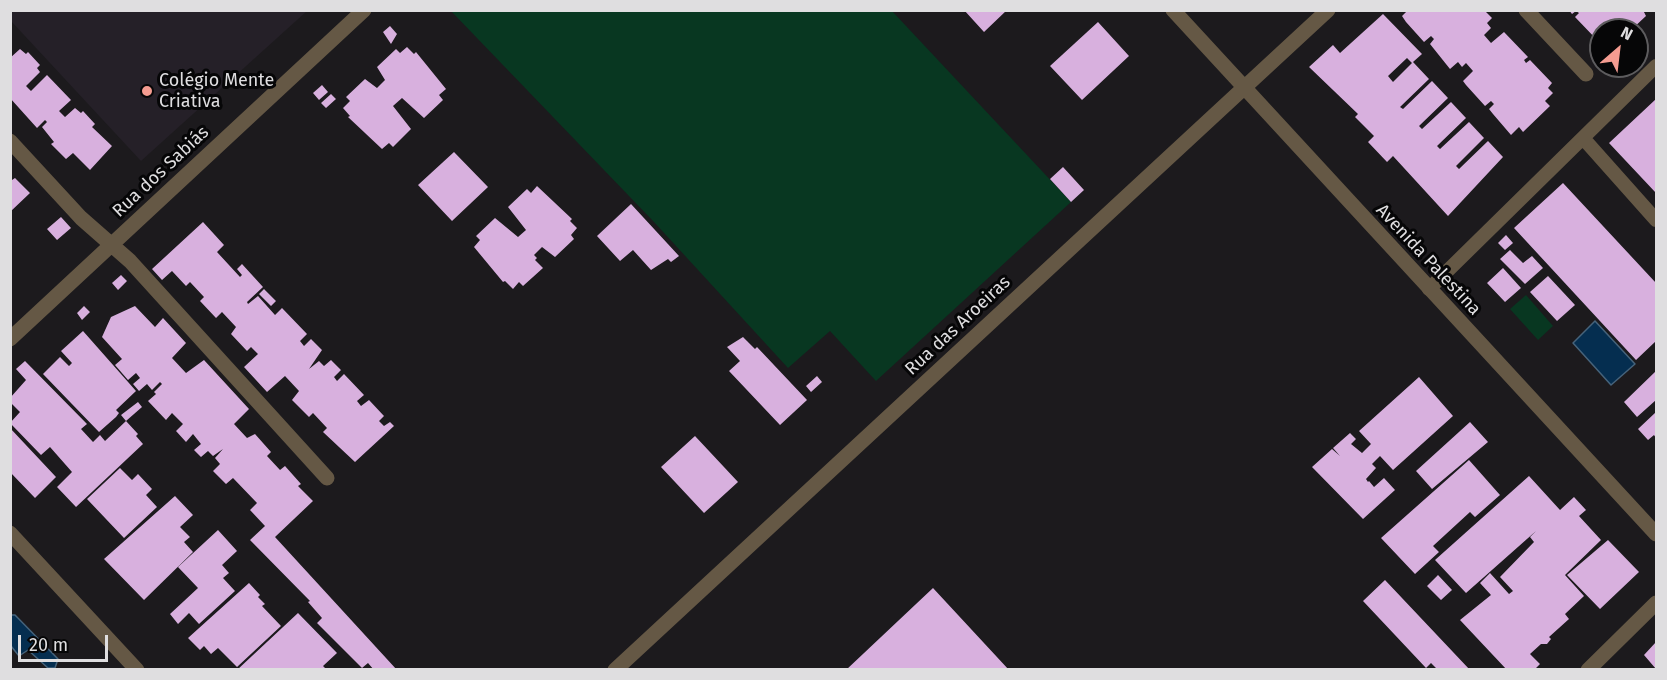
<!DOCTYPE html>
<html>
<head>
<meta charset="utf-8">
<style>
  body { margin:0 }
  #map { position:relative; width:1667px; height:680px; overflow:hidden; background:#1c1a1d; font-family:"Fira Sans",sans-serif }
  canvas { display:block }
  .frame { position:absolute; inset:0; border:12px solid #dfdee0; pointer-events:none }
  .north { position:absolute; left:1589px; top:18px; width:60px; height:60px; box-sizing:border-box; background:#060607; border:2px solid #5d5c5e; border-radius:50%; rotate:28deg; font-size:16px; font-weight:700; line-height:24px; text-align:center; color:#dfdee0 }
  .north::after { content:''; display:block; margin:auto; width:21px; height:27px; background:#f59c91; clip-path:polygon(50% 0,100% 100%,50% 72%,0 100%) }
  .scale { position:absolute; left:18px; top:635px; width:90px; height:27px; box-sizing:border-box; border:3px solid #dfdee0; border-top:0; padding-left:8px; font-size:18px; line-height:21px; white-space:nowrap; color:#dfdee0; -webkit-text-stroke:4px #060607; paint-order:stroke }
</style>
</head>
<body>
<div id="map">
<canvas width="1667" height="680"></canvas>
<div class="frame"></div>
<div class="north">N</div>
<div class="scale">20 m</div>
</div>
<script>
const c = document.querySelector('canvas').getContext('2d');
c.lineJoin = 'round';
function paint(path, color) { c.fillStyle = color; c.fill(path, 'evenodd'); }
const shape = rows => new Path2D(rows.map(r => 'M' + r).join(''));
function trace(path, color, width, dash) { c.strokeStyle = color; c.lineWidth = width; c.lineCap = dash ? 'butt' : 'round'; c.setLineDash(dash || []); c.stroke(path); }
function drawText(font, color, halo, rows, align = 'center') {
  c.font = font + ' "Fira Sans",sans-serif'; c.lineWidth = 6; c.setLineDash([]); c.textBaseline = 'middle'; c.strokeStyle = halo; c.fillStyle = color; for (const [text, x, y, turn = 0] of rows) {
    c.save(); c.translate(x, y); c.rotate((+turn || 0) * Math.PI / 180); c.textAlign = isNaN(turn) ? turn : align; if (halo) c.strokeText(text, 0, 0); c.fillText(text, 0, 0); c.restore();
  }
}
paint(shape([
  [11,10,307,10,307,11,141,161,11,21]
]), '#252028');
paint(shape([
  [451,11,892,11,1071,202,876,381,830,331,788,368,654,222],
  [1526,295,1553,326,1538,340,1510,309]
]), '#083721');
const water = shape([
  [1595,321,1635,364,1611,385,1573,343,1595,321],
  [11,615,15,615,58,659,55,668,48,668,28,650,19,656,11,646,11,615]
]);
paint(water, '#052e50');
trace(water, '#46637b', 1.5);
paint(shape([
  [964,10,1007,10,984,32],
  [1408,10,1484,10,1492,18,1487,23,1491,28,1484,35,1491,43,1504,32,1528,57,1524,60,1526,63,1530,60,1552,83,1548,88,1553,93,1545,101,1550,106,1523,132,1519,127,1511,135,1493,114,1489,109,1494,104,1491,101,1485,106,1466,85,1463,81,1473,71,1466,63,1462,67,1458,62,1450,69,1430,44,1434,39,1431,36,1424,42,1406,22,1402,16],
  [1569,10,1643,10,1646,16,1631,30,1601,30,1601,39,1598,41,1575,17,1579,13,1576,11,1572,14],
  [1383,14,1422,54,1413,62,1429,79,1400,107,1403,109,1432,81,1448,98,1419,126,1422,129,1451,102,1466,118,1437,146,1440,149,1469,122,1484,138,1456,166,1459,169,1488,141,1503,157,1448,216,1393,156,1387,162,1368,142,1374,136,1355,117,1358,114,1309,67,1333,45,1340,53],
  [1407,58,1412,63,1393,82,1388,76],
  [1098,22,1129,56,1082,100,1050,66],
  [390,26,397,34,391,44,383,32],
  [407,47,414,54,416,52,446,89,439,95,443,100,424,118,402,98,393,106,411,129,393,147,389,143,382,149,348,117,350,116,343,108,350,101,346,97,365,79,377,88,385,80,377,67,396,49,400,53],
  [20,49,26,54,28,52,40,65,37,68,40,72,26,86,31,91,47,75,71,100,59,111,65,117,75,108,81,113,83,111,95,124,92,127,112,146,90,170,73,153,66,159,51,144,54,142,42,127,47,122,45,120,37,128,10,98,10,58],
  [322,85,328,92,319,100,313,93],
  [331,94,336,99,326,108,321,103],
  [1656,99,1656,193,1609,143],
  [454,152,488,187,452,221,418,185],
  [1063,167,1084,190,1071,202,1050,179],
  [10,178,12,180,15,178,30,193,10,212],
  [1563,183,1656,283,1656,341,1636,360,1514,228],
  [537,186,572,219,570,221,577,228,571,235,574,239,555,257,542,247,534,255,537,258,535,260,543,268,523,286,519,282,513,289,505,281,503,282,474,247,480,240,476,236,495,218,518,237,526,230,508,207,527,189,531,193],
  [631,204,679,256,671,262,668,259,651,270,633,250,620,261,597,236],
  [61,217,71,228,57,240,47,229],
  [203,222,224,245,217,252,240,277,242,275,237,269,242,264,263,287,247,302,248,304,258,296,275,315,282,308,307,334,300,341,304,346,311,339,322,350,309,369,319,361,324,366,331,360,341,370,334,377,337,381,344,374,364,395,357,401,361,406,369,400,384,416,379,421,384,426,390,422,394,426,355,462,323,432,327,428,313,413,309,417,292,400,299,391,285,376,267,392,244,367,258,354,251,347,247,351,231,334,236,327,222,312,216,318,200,301,204,297,190,282,186,286,172,271,162,280,152,269],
  [1506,235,1513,243,1505,250,1498,243],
  [1510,250,1523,263,1532,256,1543,268,1525,284,1500,259],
  [1503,268,1521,288,1505,302,1487,283],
  [121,275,127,281,118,290,112,283],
  [1548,276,1575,305,1557,321,1530,292],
  [264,289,276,301,271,306,259,294],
  [84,306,90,312,82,320,77,313],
  [135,306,155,327,163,318,186,343,172,358,186,373,204,360,249,409,234,424,247,438,255,434,271,452,267,456,280,470,285,466,301,484,298,486,313,501,275,537,397,670,374,670,368,663,362,668,317,623,322,618,308,602,310,601,250,540,265,526,250,510,257,503,233,478,226,484,213,471,220,464,215,458,223,449,213,456,208,451,201,457,194,450,201,444,193,434,186,442,176,431,183,424,172,413,166,420,148,401,156,394,154,392,162,384,160,382,152,390,147,384,139,391,133,384,140,378,136,373,128,380,115,365,122,359,102,337,111,317],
  [83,331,136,391,116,410,119,413,116,417,99,432,43,374,60,357,69,366,72,363,61,351],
  [743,337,755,349,757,347,807,400,780,425,729,371,740,361,727,347],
  [25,361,87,424,81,429,93,442,100,435,105,441,126,421,138,434,136,436,143,444,76,507,57,487,72,472,50,447,41,455,10,423,20,412,10,402,10,398,26,380,16,369],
  [1656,371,1656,400,1637,417,1624,402],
  [817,376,822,382,811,392,806,386],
  [1419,377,1453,416,1393,470,1380,456,1372,464,1376,468,1366,479,1368,482,1369,481,1374,487,1384,478,1395,490,1363,519,1312,467,1332,449,1340,456,1333,448,1350,433,1356,439,1351,444,1362,453,1371,444,1359,431],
  [138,402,142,407,126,421,121,415],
  [1656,412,1656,438,1654,435,1648,440,1638,429],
  [1470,422,1488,442,1432,489,1416,471],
  [10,428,56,477,35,498,10,472],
  [695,436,738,482,704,513,661,467],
  [1469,460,1500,495,1475,517,1470,512,1433,546,1439,552,1415,574,1381,538],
  [120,468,132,480,138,474,152,489,146,495,157,507,124,538,87,499],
  [1529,476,1560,510,1574,497,1586,510,1579,516,1601,540,1565,575,1584,596,1565,614,1569,619,1549,637,1551,639,1547,644,1541,644,1530,654,1540,664,1534,670,1507,670,1460,620,1491,595,1480,583,1490,573,1509,594,1513,591,1500,577,1534,542,1530,537,1536,531,1466,593,1435,560],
  [175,496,193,515,180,527,190,537,184,542,193,552,144,600,104,559],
  [218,530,237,551,222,565,229,573,223,578,235,591,199,624,189,613,178,624,170,614,198,588,178,567],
  [1608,540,1639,572,1600,609,1567,575],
  [1438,575,1452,590,1441,600,1427,586],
  [1385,580,1470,670,1438,670,1431,663,1426,668,1363,601],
  [249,583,260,595,258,597,265,604,262,606,281,626,237,667,218,648,211,654,204,646,200,650,188,638],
  [933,588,1009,670,846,670],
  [298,613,337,653,323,666,327,670,237,670],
  [1656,642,1656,669,1644,655]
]), '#d8b0de');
trace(shape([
  [1583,138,1656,220],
  [1429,289,1656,66]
]), '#655845', 14);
trace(shape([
  [1173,10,1656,534],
  [1526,10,1586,74],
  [10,141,81,218,130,261,327,478],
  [10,339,364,10],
  [10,533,137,670],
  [615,670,1328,10],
  [1588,670,1656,603]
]), '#655845', 15);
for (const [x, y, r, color] of [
  [147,91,6,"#f59c91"]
]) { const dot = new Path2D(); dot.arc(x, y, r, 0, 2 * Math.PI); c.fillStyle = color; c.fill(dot); trace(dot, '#060607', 2); }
drawText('18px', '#dfdee0', '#060607', [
  ["Colégio Mente",159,81],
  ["Criativa",159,102]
], 'left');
drawText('18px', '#dfdee0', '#060607', [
  ["Rua dos Sabiás",161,172,-43],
  ["Avenida Palestina",1428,260,47],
  ["Rua das Aroeiras",958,326,-43]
]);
</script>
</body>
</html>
